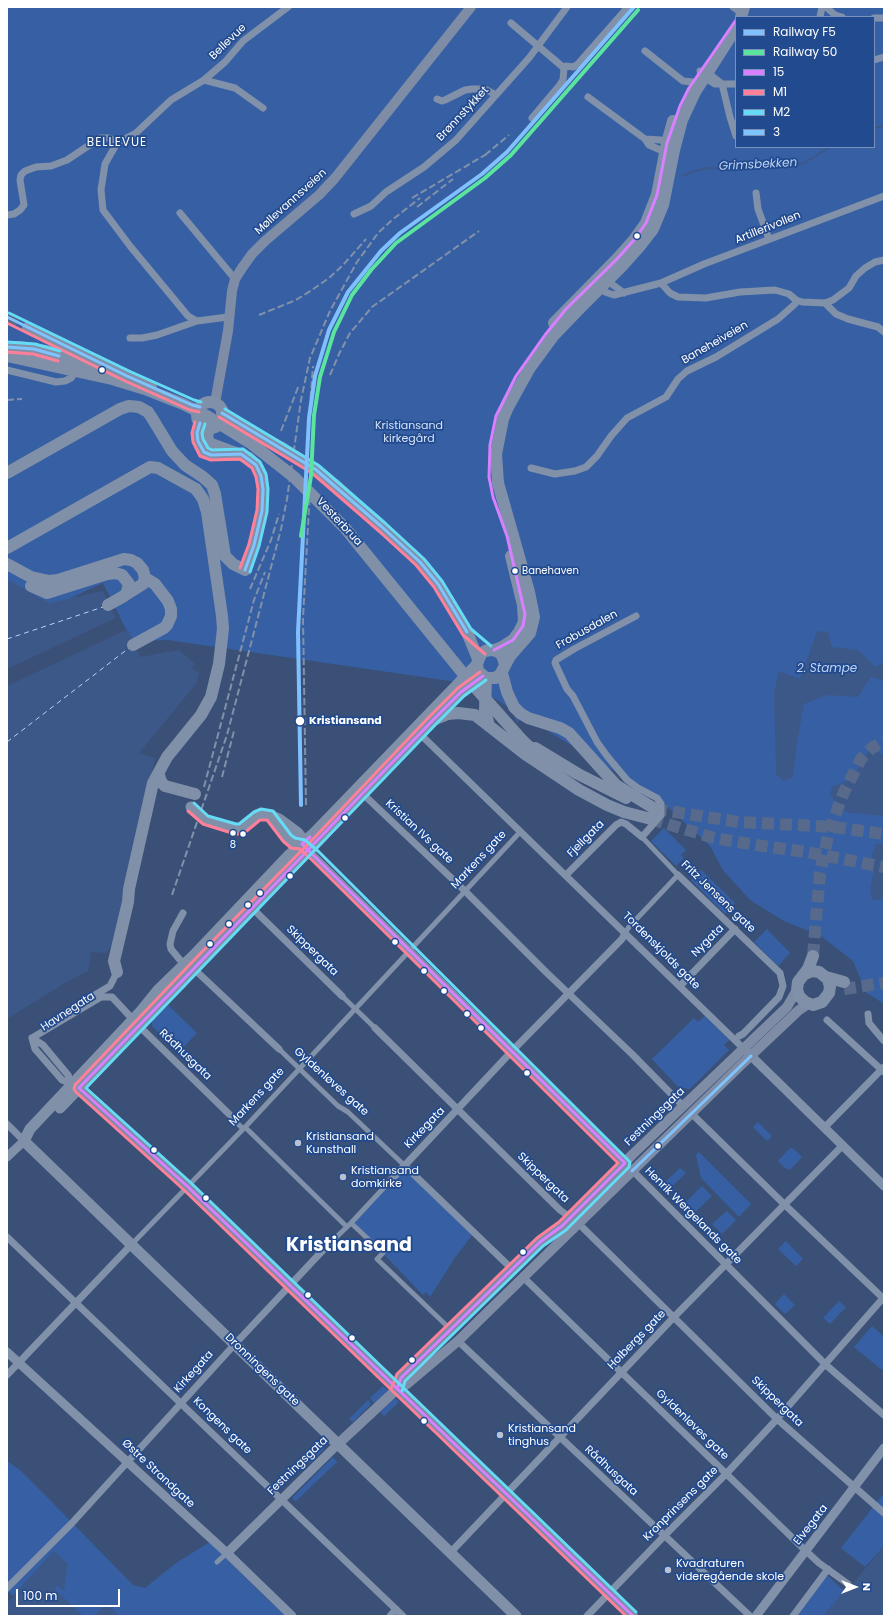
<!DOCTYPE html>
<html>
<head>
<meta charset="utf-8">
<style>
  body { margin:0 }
  #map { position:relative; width:891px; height:1623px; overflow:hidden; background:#3a5076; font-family:Poppins,sans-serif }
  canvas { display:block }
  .frame { position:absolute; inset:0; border:8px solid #fff; pointer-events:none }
  .legend { position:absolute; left:735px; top:16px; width:140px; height:132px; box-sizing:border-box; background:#224a8e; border:1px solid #7a92bb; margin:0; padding:5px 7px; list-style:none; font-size:12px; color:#fff }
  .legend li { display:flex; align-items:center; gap:8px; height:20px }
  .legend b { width:20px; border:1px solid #7a92bb }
  .north { position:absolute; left:835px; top:1567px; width:40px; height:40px; -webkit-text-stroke:3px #224a8e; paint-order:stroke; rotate:90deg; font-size:11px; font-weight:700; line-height:16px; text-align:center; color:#fff }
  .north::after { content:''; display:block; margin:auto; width:14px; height:18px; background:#fff; clip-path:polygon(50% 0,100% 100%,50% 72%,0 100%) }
  .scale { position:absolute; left:16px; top:1589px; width:104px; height:18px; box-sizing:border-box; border:2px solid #fff; border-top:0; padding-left:5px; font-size:12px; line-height:14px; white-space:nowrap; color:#fff; -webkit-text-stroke:3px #224a8e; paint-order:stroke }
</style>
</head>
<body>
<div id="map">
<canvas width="891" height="1623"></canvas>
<div class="frame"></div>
<ul class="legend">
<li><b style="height:5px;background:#80c0ff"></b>Railway F5</li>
<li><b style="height:5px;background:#5ae49d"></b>Railway 50</li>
<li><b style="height:5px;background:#d880ff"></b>15</li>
<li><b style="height:5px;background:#ff8098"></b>M1</li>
<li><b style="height:5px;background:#66dbf5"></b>M2</li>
<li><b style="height:5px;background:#80c4ff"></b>3</li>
</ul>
<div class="north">N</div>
<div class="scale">100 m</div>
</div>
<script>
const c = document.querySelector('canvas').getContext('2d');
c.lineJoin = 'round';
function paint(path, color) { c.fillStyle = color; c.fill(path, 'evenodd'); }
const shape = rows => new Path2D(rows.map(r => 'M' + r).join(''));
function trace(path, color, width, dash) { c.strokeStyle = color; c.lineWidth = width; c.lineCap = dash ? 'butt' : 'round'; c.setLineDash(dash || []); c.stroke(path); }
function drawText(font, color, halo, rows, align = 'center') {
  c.font = font + ' Poppins,sans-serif'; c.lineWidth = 3.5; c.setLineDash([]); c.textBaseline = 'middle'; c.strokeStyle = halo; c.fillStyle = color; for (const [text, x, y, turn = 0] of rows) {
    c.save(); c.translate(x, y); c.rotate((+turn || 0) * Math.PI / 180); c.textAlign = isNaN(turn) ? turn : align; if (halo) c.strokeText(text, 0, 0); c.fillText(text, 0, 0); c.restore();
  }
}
paint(shape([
  [7,7,884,7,884,1004,869,994,867,994,853,961,821,936,784,921,750,900,723,870,710,846,657,797,523,716,517,723,513,710,471,684,168,640,132,641,103,583,49,608,7,583],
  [736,17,874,17,874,147,736,147],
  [664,828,686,850,681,855,684,858,676,866,651,841],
  [701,870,735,903,725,914,691,880],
  [767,929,790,953,778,966,754,942],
  [168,1005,197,1033,179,1052,152,1026,152,1021],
  [705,1016,729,1040,724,1045,729,1050,690,1089,682,1088,681,1090,652,1059,694,1018,698,1022],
  [758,1122,772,1136,767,1141,753,1127],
  [790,1148,794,1149,802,1157,790,1170,785,1168,778,1161],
  [699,1152,751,1204,739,1217,701,1178,696,1155],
  [406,1166,472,1235,454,1259,430,1297,426,1292,423,1295,353,1222],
  [680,1168,686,1173,665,1193,660,1187],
  [702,1186,712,1196,689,1218,680,1208],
  [727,1211,736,1220,722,1234,712,1224],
  [786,1241,803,1259,796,1266,778,1249],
  [784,1294,795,1305,785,1314,775,1304],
  [839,1301,846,1307,830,1324,823,1318],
  [872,1326,884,1337,884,1368,882,1370,854,1347],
  [383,1386,388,1391,374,1403,370,1398],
  [395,1398,399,1402,384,1416,380,1412],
  [368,1400,371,1404,353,1422,349,1419],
  [321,1446,324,1449,310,1463,305,1461],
  [333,1457,337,1462,297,1500,295,1501,292,1498],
  [7,1461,20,1470,50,1500,133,1585,145,1588,176,1563,210,1542,266,1598,287,1616,119,1616,106,1604,94,1616,83,1616,54,1589,57,1585,63,1590,54,1551,13,1596,7,1591],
  [884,1493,884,1546,865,1567,841,1548],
  [827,1575,844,1591,824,1616,797,1616]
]), '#3760a4');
paint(shape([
  [7,579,49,603,103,591,116,618,7,669],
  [128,629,140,657,179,650,195,664,192,668,199,673,196,684,139,753,155,758,115,942,106,953,91,952,88,971,68,981,7,1019,7,686],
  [817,631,828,632,832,647,858,650,876,667,884,662,884,681,871,677,858,697,827,695,804,704,797,743,793,777,784,781,776,774,774,693,779,671,800,679],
  [870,748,884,755,884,816,844,812,830,795,832,787,852,779],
  [876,844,884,844,884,899,872,900,870,888,874,871,872,854],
  [884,1546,884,1616,823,1616,844,1591,846,1592],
  [54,1551,68,1564,64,1591,57,1585,54,1589,83,1616,7,1616,7,1603],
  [106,1604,119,1616,94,1616]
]), '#3c5888');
trace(shape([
  [874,128,884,126],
  [682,176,698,170,709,168,790,166,804,163,830,147]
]), '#3c5888', 2);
trace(shape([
  [7,639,103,607],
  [7,742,129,648]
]), '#bdd2f3', 1, [5, 4]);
trace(shape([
  [7,317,28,328],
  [655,809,739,822,834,827,884,834],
  [651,819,714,838,756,845,806,852,884,867],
  [813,956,820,873,828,836,834,818,844,792,861,759,872,748,884,741],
  [844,989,884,983]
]), '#586a8b', 12, [12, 6]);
trace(shape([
  [625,933,629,927,678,875,642,837],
  [342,996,375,1028],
  [279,1049,338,1106,348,1112,404,1165],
  [229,1114,243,1129],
  [245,1127,347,1227],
  [351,1223,383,1253,377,1259,447,1326],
  [131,1245,248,1124,521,831],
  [325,1248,351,1223,391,1180],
  [217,1562,227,1553]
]), '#8191a9', 5);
trace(shape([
  [733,7,742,13],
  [826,7,835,15,842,17],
  [820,17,822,7],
  [874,18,884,18],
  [511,23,564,68],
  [645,51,683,81,693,82],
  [874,60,884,57],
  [564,68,566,66,573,67,577,65,627,8],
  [204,80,235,88,263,108],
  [722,84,707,72,700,71,702,76,715,84,736,84],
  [722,84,730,117,736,136],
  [588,97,645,139,649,145,665,152,668,151],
  [437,99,442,101,445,100,465,90,472,89,485,89,496,95],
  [532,118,559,86,563,80,564,68],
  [645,139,661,140,669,145],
  [756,193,758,209,769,239],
  [180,213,235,279],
  [354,214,371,206,386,192,424,167,456,140,529,58,567,7],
  [7,215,14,214,20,210,24,205,20,180,21,175,25,171,36,167,51,166,67,160,100,138,109,138,117,143],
  [605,279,624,293],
  [661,283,704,264,884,196],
  [602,284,605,292,614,295,661,283,670,293,678,297,706,298,740,292,775,290,789,294,796,300,802,302,825,303,833,300,849,288,856,276,865,268,875,262,884,260],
  [825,303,836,314,848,319,878,327,884,332],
  [228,317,197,321,188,316,130,246,103,210,101,190,105,164,117,143,136,133,171,100,204,80,225,62,243,41,288,7],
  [130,338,142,338,157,335,197,321],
  [7,370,56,382,65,381,71,378,78,369],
  [531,468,555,474,575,471,586,467,597,456,611,436,627,418,666,397,678,379,687,371,716,357,778,319,795,304,796,300],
  [420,734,744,1049],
  [363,794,465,891,547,973,633,1055,683,1106],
  [306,848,625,1163,826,1365,884,1415],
  [566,875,616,825,621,822,626,824,642,837,661,815,661,804,657,798,638,788,627,780,607,756,597,742,573,696,567,689,555,663,556,660,574,649,636,616],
  [678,875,780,973,783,986,779,997,743,1034,739,1036],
  [249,905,342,996],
  [183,913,173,931,170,944,171,949,180,960,193,968,279,1049],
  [680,986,735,929],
  [93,996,110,986,117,972],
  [868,1014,869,1023,884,1041],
  [827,1020,884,1072],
  [375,1028,560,1210,578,1223,777,1419,884,1513],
  [32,1038,101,997,112,997,139,1026,229,1114],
  [32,1038,35,1049,62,1080,72,1084],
  [32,1038,43,1045,68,1075,72,1084],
  [692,1114,784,1204,884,1299],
  [7,1124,24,1141],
  [825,1127,884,1067],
  [404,1165,512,1269],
  [391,1180,512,1051,622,939,625,933],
  [7,1237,403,1616],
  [524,1278,806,1551,819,1563,848,1584],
  [458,1341,750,1616],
  [7,1375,131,1245],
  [450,1553,674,1317,843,1145],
  [7,1588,72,1523,235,1344,325,1248],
  [390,1616,396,1609],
  [587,1616,669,1531,726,1474,777,1419,884,1297],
  [793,1616,828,1569]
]), '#8191a9', 7);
trace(shape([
  [746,1051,884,1186],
  [7,1157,24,1141],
  [7,1352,227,1553,292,1616],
  [227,1553,338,1444],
  [756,1616,884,1448]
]), '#8191a9', 9);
trace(shape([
  [215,403,228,331,232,291,235,279,242,268,252,254,265,241,319,195,335,178,471,7],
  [73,1085,187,1186,506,1495,633,1616],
  [397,1389,401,1378,512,1269,540,1242,562,1226,633,1154,787,1007,797,990],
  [338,1444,397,1389,407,1384,458,1341,742,1064,799,1010,808,1004]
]), '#7e8ca6', 10);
trace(shape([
  [191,807,205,820,235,829,241,829,257,816,262,814,270,815,279,819,298,833,301,837,302,844],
  [272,817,287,838,293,843,302,844],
  [60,1108,244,915,319,840,433,720,461,692,479,678],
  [24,1141,516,1616],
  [24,1141,30,1129,141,1011,158,990,194,955,288,856,313,834,477,664]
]), '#8190a9', 11);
trace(shape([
  [741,17,744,7],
  [554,323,617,259,634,240,646,223,657,195,667,143,673,121],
  [28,328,151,387],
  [7,347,19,347,51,352,95,372],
  '197 415a13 13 0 1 1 26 0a13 13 0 1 1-26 0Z',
  [222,413,250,431,282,448],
  [200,423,197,433,198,441,204,452,211,455,235,455],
  [7,473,120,409,129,406,139,407,148,412,152,418,172,451,185,465,203,477,212,485,215,494,225,556,233,564,245,570,254,545,262,511,263,489,261,476,256,465,249,458,211,444,208,440,207,435,210,428],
  [336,486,420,562,438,584,467,632,478,659],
  [7,548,150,467,158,468,196,489,203,499,207,512,222,616,223,629,219,664,211,697,201,715,167,757,153,783,129,889,128,902,114,961,117,972],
  [7,564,31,577,49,581,58,580,124,559,131,560,137,563,143,570,145,578,143,584,119,599],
  [133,645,164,628,167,625,171,616,171,609,168,601,155,584,145,578],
  [494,650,502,647,513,640,519,632,524,622,523,605,511,556],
  [505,664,502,655,497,651,491,650,485,651,481,654,477,664,478,671,486,678,495,678,500,675,510,656,530,633,534,617,529,592,498,483,496,454,503,419,508,407,529,369,554,335,578,310,622,266,639,247,653,229,663,205,674,150,682,120,695,92,736,28],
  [502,673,507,692,514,707,520,713,528,718,560,728,569,733,616,785,655,809],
  [486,678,485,710,489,726],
  [433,720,448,714,458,713,475,715,525,754,579,790,607,805,624,812,651,819],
  [521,739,541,758],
  [535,748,578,774,626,798],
  [159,775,161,782,165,786,195,794],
  [805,974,812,971,819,972,828,979,830,987,829,993,822,1002,813,1005,805,1002,799,996,797,990,798,982,808,969,813,956],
  [826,977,844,982]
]), '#8190a9', 12);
trace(shape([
  [485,155,509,135],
  [412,198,490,152],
  [417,207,453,179],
  [259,315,296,300,312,290,329,278,343,265,366,239],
  [330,375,339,354,350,333,372,307,479,231],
  [7,400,22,399],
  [309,418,313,366],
  [281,431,299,385],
  [250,589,271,540,279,514],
  [222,777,234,731],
  [204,787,254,600,265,572],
  [306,805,303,618,313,434],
  [172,895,227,735,281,529,287,499,301,400,310,358,330,311,357,262,378,233,392,220,420,198]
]), '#8191a9', 2, [7, 3]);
trace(shape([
  [7,356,112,379,145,389,183,404,207,416,252,444,294,477,345,528,466,677,521,739],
  [282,448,315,469,336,486],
  [31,586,47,593,107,574,115,573,122,575,129,584,127,592,124,596,108,605]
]), '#8190a9', 12);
trace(shape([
  [494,650,513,640,523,626,525,614,507,536,493,497,489,477,490,445,496,416,516,376,545,335,566,309,617,259,634,240,646,223,657,195,667,143,680,106,689,88,736,20],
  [483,676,461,692,433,720,79,1088,187,1186,633,1616],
  [310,837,302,844,625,1163,562,1226,540,1242,401,1378,397,1389]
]), '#d880ff', 3);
trace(shape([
  [7,323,125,381,190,410,199,412],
  [7,352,33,354,58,361],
  [219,417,312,473,379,531,416,565,434,587,463,635,485,654],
  [195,422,192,433,193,442,200,456,211,460,240,459,252,468,256,477,258,489,257,510,249,544,240,568],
  [480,672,458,688,429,717,315,837,196,958,75,1085,74,1089,76,1092,184,1190,626,1616],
  [188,811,203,824,235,834,243,834,260,820,267,820,283,841,291,848,300,849,312,860,618,1163,559,1222,537,1238,397,1374,392,1387]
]), '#ff8098', 3);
trace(shape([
  [9,313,129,371,194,400,201,402],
  [7,342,35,344,60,351],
  [225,409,318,465,385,523,424,559,442,581,471,629,491,646],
  [205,424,202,433,203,439,208,448,212,450,243,449,260,462,266,474,268,489,267,512,259,546,250,572],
  [486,680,464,696,437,723,86,1088,190,1182,636,1612],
  [194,803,208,816,236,824,239,824,254,812,261,809,273,811,291,835,295,838,305,840,319,852,630,1162,629,1167,566,1230,543,1246,405,1381,402,1391]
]), '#66dbf5', 3);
trace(shape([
  [7,317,127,376,192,405,200,407],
  [7,347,34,349,59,356],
  [222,413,315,469,382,527,420,562,438,584,467,632],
  [200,423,197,433,198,441,204,452,211,455,241,454,256,465,261,476,263,489,262,511,254,545,245,570],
  [632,1171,751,1056]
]), '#80c4ff', 3);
trace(shape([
  [301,805,298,632,309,418,315,376,329,330,348,292,381,251,400,233,482,174,507,152,634,7]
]), '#80c0ff', 4);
trace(shape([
  [301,536,311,476,314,415,320,377,334,332,352,295,371,270,396,243,485,178,511,155,638,10]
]), '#5ae49d', 4);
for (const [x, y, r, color] of [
  [637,236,3.5,"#fff"],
  [102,370,3.5,"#fff"],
  [515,571,3.5,"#fff"],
  [300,721,5,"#fff"],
  [345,818,3.5,"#fff"],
  [233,833,3.5,"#fff"],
  [243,834,3.5,"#fff"],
  [290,876,3.5,"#fff"],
  [260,893,3.5,"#fff"],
  [248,905,3.5,"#fff"],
  [229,924,3.5,"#fff"],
  [395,942,3.5,"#fff"],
  [210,944,3.5,"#fff"],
  [424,971,3.5,"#fff"],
  [444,991,3.5,"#fff"],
  [467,1014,3.5,"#fff"],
  [481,1028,3.5,"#fff"],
  [527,1073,3.5,"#fff"],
  [298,1143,4,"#bac2cf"],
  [658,1146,3.5,"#fff"],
  [154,1150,3.5,"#fff"],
  [343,1177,4,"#bac2cf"],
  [206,1198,3.5,"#fff"],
  [523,1252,3.5,"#fff"],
  [308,1295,3.5,"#fff"],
  [352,1338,3.5,"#fff"],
  [412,1360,3.5,"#fff"],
  [424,1421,3.5,"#fff"],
  [500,1435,4,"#bac2cf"],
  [668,1570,4,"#bac2cf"]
]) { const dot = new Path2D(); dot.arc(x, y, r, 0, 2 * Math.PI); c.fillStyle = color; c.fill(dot); trace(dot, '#224a8e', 1.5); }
drawText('10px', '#fff', '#224a8e', [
  ["Banehaven",522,571],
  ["8",233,845,"center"]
], 'left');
drawText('11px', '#fff', '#224a8e', [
  ["Bellevue",228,42,-44],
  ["Brønnstykket",463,114,-47],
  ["Møllevannsveien",291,202,-42],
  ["Artillerivollen",768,228,-22],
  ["Baneheiveien",715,343,-30],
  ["Vesterbrua",339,522,47],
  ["Frobusdalen",587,630,-29],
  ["Kristian IVs gate",419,832,43],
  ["Fjellgata",586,839,-45],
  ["Markens gate",479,860,-47],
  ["Fritz Jensens gate",718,897,44],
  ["Nygata",708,941,-45],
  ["Skippergata",312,951,44],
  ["Tordenskjolds gate",661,951,45],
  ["Havnegata",68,1012,-33],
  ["Rådhusgata",185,1055,44],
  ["Gyldenløves gate",331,1082,42],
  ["Markens gate",257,1097,-47],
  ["Festningsgata",655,1117,-44],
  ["Kirkegata",425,1128,-46],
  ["Skippergata",543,1178,44],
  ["Henrik Wergelands gate",693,1216,45],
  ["Holbergs gate",637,1340,-46],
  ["Dronningens gate",262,1370,44],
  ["Kirkegata",194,1372,-48],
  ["Skippergata",777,1402,44],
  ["Gyldenløves gate",692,1425,44],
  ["Kongens gate",222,1426,44],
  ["Festningsgata",298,1466,-44],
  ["Rådhusgata",611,1471,43],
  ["Østre Strandgate",158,1474,43],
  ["Kronprinsens gate",681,1504,-45],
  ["Elvegata",811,1525,-52]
]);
drawText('11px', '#d6e4f9', '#224a8e', [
  ["Kristiansand",409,426],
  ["kirkegård",409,439]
]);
drawText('bold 11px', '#fff', '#224a8e', [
  ["Kristiansand",309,721]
], 'left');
drawText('11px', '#fff', '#224a8e', [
  ["Kristiansand",306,1137],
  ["Kunsthall",306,1150],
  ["Kristiansand",351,1171],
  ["domkirke",351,1184],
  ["Kristiansand",508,1429],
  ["tinghus",508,1442],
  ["Kvadraturen",676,1564],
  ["videregående skole",676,1577]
], 'left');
c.letterSpacing = '1px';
drawText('12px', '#fff', '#224a8e', [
  ["BELLEVUE",117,143]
]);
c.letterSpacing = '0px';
drawText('italic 12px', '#bdd2f3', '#224a8e', [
  ["Grimsbekken",758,165,-3],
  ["2. Stampe",827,669]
]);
drawText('bold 19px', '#fff', '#224a8e', [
  ["Kristiansand",349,1246]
]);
</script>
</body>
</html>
